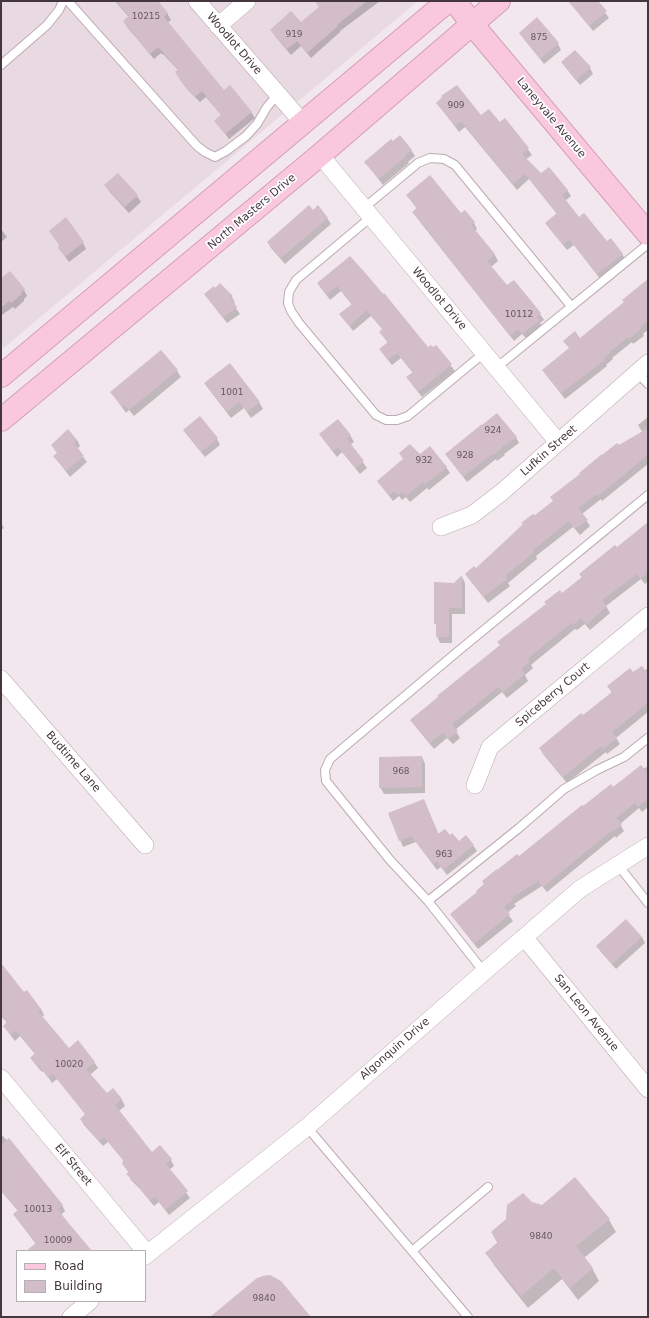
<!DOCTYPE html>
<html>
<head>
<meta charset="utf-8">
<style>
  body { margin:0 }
  #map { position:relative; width:649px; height:1318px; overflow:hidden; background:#f2e7ec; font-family:"DejaVu Sans",sans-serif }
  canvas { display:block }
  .frame { position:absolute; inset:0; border:2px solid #44363e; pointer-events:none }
  .legend { position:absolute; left:16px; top:1250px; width:130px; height:52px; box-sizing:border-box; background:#fff; border:1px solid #b4afb2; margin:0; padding:5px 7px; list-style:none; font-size:12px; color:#44363e }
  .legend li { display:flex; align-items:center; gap:8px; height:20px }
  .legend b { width:20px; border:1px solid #b4afb2 }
</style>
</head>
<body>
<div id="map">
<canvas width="649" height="1318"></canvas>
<div class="frame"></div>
<ul class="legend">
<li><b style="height:5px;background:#fac8de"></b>Road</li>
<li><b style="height:11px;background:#d2bdc9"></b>Building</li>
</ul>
</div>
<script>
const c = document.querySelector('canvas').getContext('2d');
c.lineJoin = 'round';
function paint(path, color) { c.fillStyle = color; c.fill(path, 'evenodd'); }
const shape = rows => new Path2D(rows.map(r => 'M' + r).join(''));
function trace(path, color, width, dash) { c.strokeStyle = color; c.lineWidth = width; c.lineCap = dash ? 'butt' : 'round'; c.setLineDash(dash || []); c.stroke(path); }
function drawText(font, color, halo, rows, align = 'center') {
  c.font = font + ' "DejaVu Sans",sans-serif'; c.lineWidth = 3.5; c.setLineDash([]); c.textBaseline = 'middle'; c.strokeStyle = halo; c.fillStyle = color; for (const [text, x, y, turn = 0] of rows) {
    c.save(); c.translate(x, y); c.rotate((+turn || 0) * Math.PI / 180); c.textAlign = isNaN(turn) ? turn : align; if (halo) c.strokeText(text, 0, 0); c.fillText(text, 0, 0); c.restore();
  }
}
paint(shape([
  [1,1,418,1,1,350]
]), '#e9d9e1');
paint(shape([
  [115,1,157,1,167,13,171,20,167,23,224,91,251,112,255,118,229,139,216,121,222,116,206,97,200,102,187,89,180,79,179,71,163,54,162,55,161,53,154,59,128,28,124,22,129,17],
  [324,1,380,1,340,31,340,32,311,58,301,46,291,55,275,36,272,30,301,23,320,8],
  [569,1,597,1,609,18,593,31],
  [520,34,558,44,561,50,544,64],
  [562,62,590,68,593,74,580,85,566,68],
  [437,103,481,117,500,124,505,119,532,155,526,159,541,174,567,190,571,196,565,201,579,218,622,254,626,260,601,280,574,245,567,250,550,229,557,214,529,179,517,190,465,127,459,132],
  [411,150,415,156,408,162,409,163,383,185,365,162],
  [118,174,137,196,141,202,129,213,109,191,106,185],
  [407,195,461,215,474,223,477,229,475,231,495,255,498,261,491,267,507,286,513,281,540,314,544,320,540,323,542,326,527,339,522,334,514,341,417,218,413,212,417,209],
  [313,211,327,218,331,224,285,264,271,248,268,242],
  [1,229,7,237,1,242],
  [83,243,86,249,69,262,59,248],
  [349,258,427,349,433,348,436,346,455,371,422,397,411,383,413,373,401,358,392,365,384,355,388,343,380,332,383,330,371,316,353,331,341,314,352,305,341,291,330,300,322,289],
  [1,280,24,290,27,296,24,299,24,301,15,309,13,307,2,315,1,314],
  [220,285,232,297,235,303,233,304,240,314,227,323,209,300,215,289],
  [648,288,648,330,643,334,644,336,633,344,632,342,612,358,613,359,606,365,607,366,565,399,547,376,543,370,570,349,565,341,580,339,625,303],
  [161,352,177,371,181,377,134,416,129,410,126,413,111,392],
  [205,384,259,402,263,409,251,418,244,408,231,418],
  [648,417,648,464,602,501,601,499,582,514,590,526,580,535,573,527,536,556,537,559,508,583,510,586,488,603,466,574,476,569,535,517,619,447,643,433,638,425],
  [184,430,217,439,220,445,205,457,188,436],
  [320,435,350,435,354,442,350,445,367,468,360,474,342,452,337,457],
  [516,437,519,443,504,454,505,455,497,461,496,459,467,482,446,454],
  [77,440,80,446,77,449,87,462,70,477,54,456,58,454,52,445],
  [419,456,446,467,450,473,429,490,427,488,410,502,406,497,402,500,399,496,393,501,378,481],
  [1,523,4,528,1,530],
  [648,523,648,581,645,584,641,579,606,606,610,613,590,630,585,624,577,630,575,629,537,660,531,665,533,668,525,675,528,681,507,698,502,692,455,730,460,738,453,744,447,738,434,749,415,726,411,720,582,578,580,574,617,549],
  [462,577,465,583,465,614,452,614,452,643,440,643,437,636,454,584],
  [648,668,648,712,616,738,620,744,607,754,606,752,567,783,543,754,540,748,583,717,612,693,608,686,633,674,644,671],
  [422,757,425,764,425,793,384,794,380,787],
  [648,766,648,807,642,812,639,808,620,824,624,831,616,838,615,836,547,892,542,886,514,904,516,906,507,913,513,921,478,949,451,914,478,892,497,871,519,857,583,808],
  [424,800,439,835,450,836,459,843,473,845,477,851,447,875,441,867,437,870,416,842,403,847,389,813],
  [642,937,645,943,616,969,601,952,597,946],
  [1,965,24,993,41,1009,44,1015,42,1017,68,1049,94,1062,98,1068,90,1075,107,1095,113,1089,122,1100,125,1106,119,1111,152,1153,171,1160,174,1166,169,1170,190,1198,169,1215,159,1202,154,1206,140,1189,131,1180,128,1174,129,1173,123,1164,124,1161,108,1142,103,1146,84,1125,81,1119,86,1115,57,1079,52,1083,44,1071,42,1072,35,1064,31,1058,35,1054,20,1036,15,1041,8,1032,4,1026,8,1024,1,1016],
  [3,1136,62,1205,65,1211,61,1215,90,1251,31,1251,36,1244,14,1215,18,1211,1,1191,1,1137],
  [575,1178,609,1220,616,1232,584,1258,592,1268,599,1281,578,1300,562,1279,528,1308,494,1265,487,1253,498,1244,492,1233,542,1206]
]), '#0003');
paint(shape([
  [116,1,158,1,168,13,164,17,224,90,230,85,252,112,225,134,214,121,221,115,202,91,195,97,182,83,175,72,178,70,159,48,158,49,157,48,150,54,123,21,129,16],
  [315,1,367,1,337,25,338,26,307,53,297,41,287,49,270,30,291,11,301,22,319,7],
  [568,1,598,1,607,11,589,26],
  [537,17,559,43,540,59,519,33],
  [575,50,591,67,576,80,561,62],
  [457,85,481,115,489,109,500,122,505,118,529,148,522,154,541,173,549,167,568,190,562,195,579,217,584,213,607,241,611,238,623,254,597,274,569,239,563,245,545,223,557,213,525,174,513,184,461,121,455,126,436,103,442,97,441,96],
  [400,135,412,150,405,155,406,156,379,179,364,162,391,139,393,141],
  [118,173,138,195,125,207,104,185],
  [430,175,461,213,465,210,475,222,471,225,495,254,487,261,507,285,514,280,541,313,537,317,540,320,522,334,518,329,510,336,432,237,433,236,412,212,417,208,406,195],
  [309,205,313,210,318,205,328,218,281,258,267,242],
  [66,217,84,242,65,257,58,248,59,245,49,231],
  [350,256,368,276,383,294,384,293,428,347,431,345,433,347,436,345,452,364,418,392,406,377,413,372,397,353,388,360,379,349,388,342,379,332,382,329,367,310,349,326,339,314,352,304,337,286,326,295,317,283],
  [10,271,25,289,21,293,22,294,11,303,9,301,1,308,1,278],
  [648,279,648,321,640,328,641,329,629,339,628,337,609,352,610,353,603,358,605,360,561,393,542,370,569,348,563,341,575,331,580,338,624,302,622,300],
  [220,283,233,296,230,298,237,307,223,318,204,294,214,286,215,288],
  [161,350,178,370,129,410,125,405,122,407,110,392],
  [230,363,260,402,247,412,239,402,227,412,204,383],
  [497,413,517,437,502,447,502,448,493,455,492,454,463,477,445,454,482,424,482,425],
  [200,416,218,438,201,452,183,430],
  [338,419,351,435,347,439,364,461,356,468,338,447,333,451,319,434],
  [648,428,648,455,598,496,597,494,578,508,588,520,575,529,569,521,533,550,534,552,505,576,507,579,483,597,465,574,474,566,476,568,503,543,523,524,521,523,533,514,535,515,553,501,550,497,580,474,579,473,602,454,602,455,617,443,619,445],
  [68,429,77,440,74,443,84,456,66,471,53,456,57,453,51,445],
  [410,444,420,454,430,446,447,467,424,485,423,482,406,496,402,492,398,495,394,491,389,496,377,481,403,459,399,453],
  [648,522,648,572,641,579,637,574,602,600,607,606,586,625,581,618,573,625,571,623,533,654,528,659,530,661,521,669,525,674,503,692,498,687,452,724,458,731,448,739,443,732,430,743,410,720,438,697,437,696,500,645,497,642,546,604,544,602,560,590,562,593,582,577,579,574,615,545,617,547],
  [462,575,462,608,449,608,449,637,436,637,436,625,434,623,434,582,454,583],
  [642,666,648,674,648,703,612,732,617,738,603,749,601,746,563,777,539,748,581,713,583,715,612,692,607,686,630,668,633,672],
  [422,756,422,787,379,788,379,757],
  [641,765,648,773,648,799,638,807,635,803,616,818,622,824,612,832,611,831,543,887,538,881,512,898,513,900,504,907,510,914,474,944,450,914,477,892,476,891,484,884,482,881,497,869,497,870,517,854,519,856,582,805,583,806,611,784,613,787],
  [424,799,438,834,445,829,450,835,452,833,459,841,466,835,474,845,443,870,437,861,433,864,411,836,399,841,388,813],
  [626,919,642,937,612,964,596,946],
  [1,963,24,992,27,990,41,1009,38,1011,69,1048,78,1040,95,1062,86,1069,107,1093,113,1088,122,1099,115,1105,152,1152,160,1145,172,1159,166,1164,188,1191,165,1210,155,1197,150,1201,135,1182,126,1174,129,1172,122,1164,123,1160,104,1137,99,1141,80,1119,85,1114,53,1074,48,1078,39,1065,38,1067,30,1058,35,1053,16,1030,11,1035,3,1026,7,1022,1,1015],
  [9,1138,63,1205,57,1209,92,1251,26,1251,36,1243,13,1214,18,1210,1,1191,1,1145],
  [575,1177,610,1219,576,1246,593,1268,570,1288,554,1268,521,1296,485,1253,498,1242,491,1232,506,1219,507,1205,523,1193,532,1202,542,1205],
  [270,1275,281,1281,311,1317,210,1317,257,1278,263,1276]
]), '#d2bdc9');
const lane = shape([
  [68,1,197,146,205,152,215,157,226,151,246,136,257,124,267,107,278,94],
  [1,65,47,25,59,10,63,1],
  [364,208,418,163,430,158,444,159,455,165,571,306],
  [371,217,296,280,289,292,288,303,291,311,299,323,376,415,386,420,397,420,408,416,484,353],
  [496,368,648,244],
  [637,372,648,384],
  [618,865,648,903],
  [428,901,519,828,564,789,597,770,624,757,648,738],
  [484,972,428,901,390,860,326,781,325,770,330,759,457,652,648,495],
  [307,1127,468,1317],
  [412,1251,488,1187]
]);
const street = shape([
  [197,1,303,123],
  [218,26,247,1],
  [320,155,558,442],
  [441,527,472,515,502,492,648,363],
  [1,679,145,845],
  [475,785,490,747,648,616],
  [524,937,648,1089],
  [1,1078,145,1251],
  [145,1256,307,1127,484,972,580,889,648,846],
  [71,1317,90,1301]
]);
const secondary = shape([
  [455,1,472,24,648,234],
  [1,376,448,1],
  [1,420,320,155,499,1]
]);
trace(lane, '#bcaab4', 10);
trace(street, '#bcaab4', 18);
trace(secondary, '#d49eb6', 24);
trace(lane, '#fff', 8);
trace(street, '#fff', 17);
trace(secondary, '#fac8de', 22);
drawText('9px', '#685861', null, [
  ["10215",146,17],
  ["919",294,35],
  ["875",539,38],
  ["909",456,106],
  ["10112",519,315],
  ["1001",232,393],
  ["924",493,431],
  ["928",465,456],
  ["932",424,461],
  ["968",401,772],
  ["963",444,855],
  ["10020",69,1065],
  ["10013",38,1210],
  ["9840",541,1237],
  ["10009",58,1241],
  ["9840",264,1299]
]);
drawText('11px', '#44363e', '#fff', [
  ["Woodlot Drive",234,44,49],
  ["Laneyvale Avenue",551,118,50],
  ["North Masters Drive",252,212,-40],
  ["Woodlot Drive",439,299,50],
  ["Lufkin Street",549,451,-41],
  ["Spiceberry Court",553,695,-40],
  ["Budtime Lane",73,762,49],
  ["San Leon Avenue",586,1013,51],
  ["Algonquin Drive",395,1049,-41],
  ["Elf Street",73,1165,50]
]);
</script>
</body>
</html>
